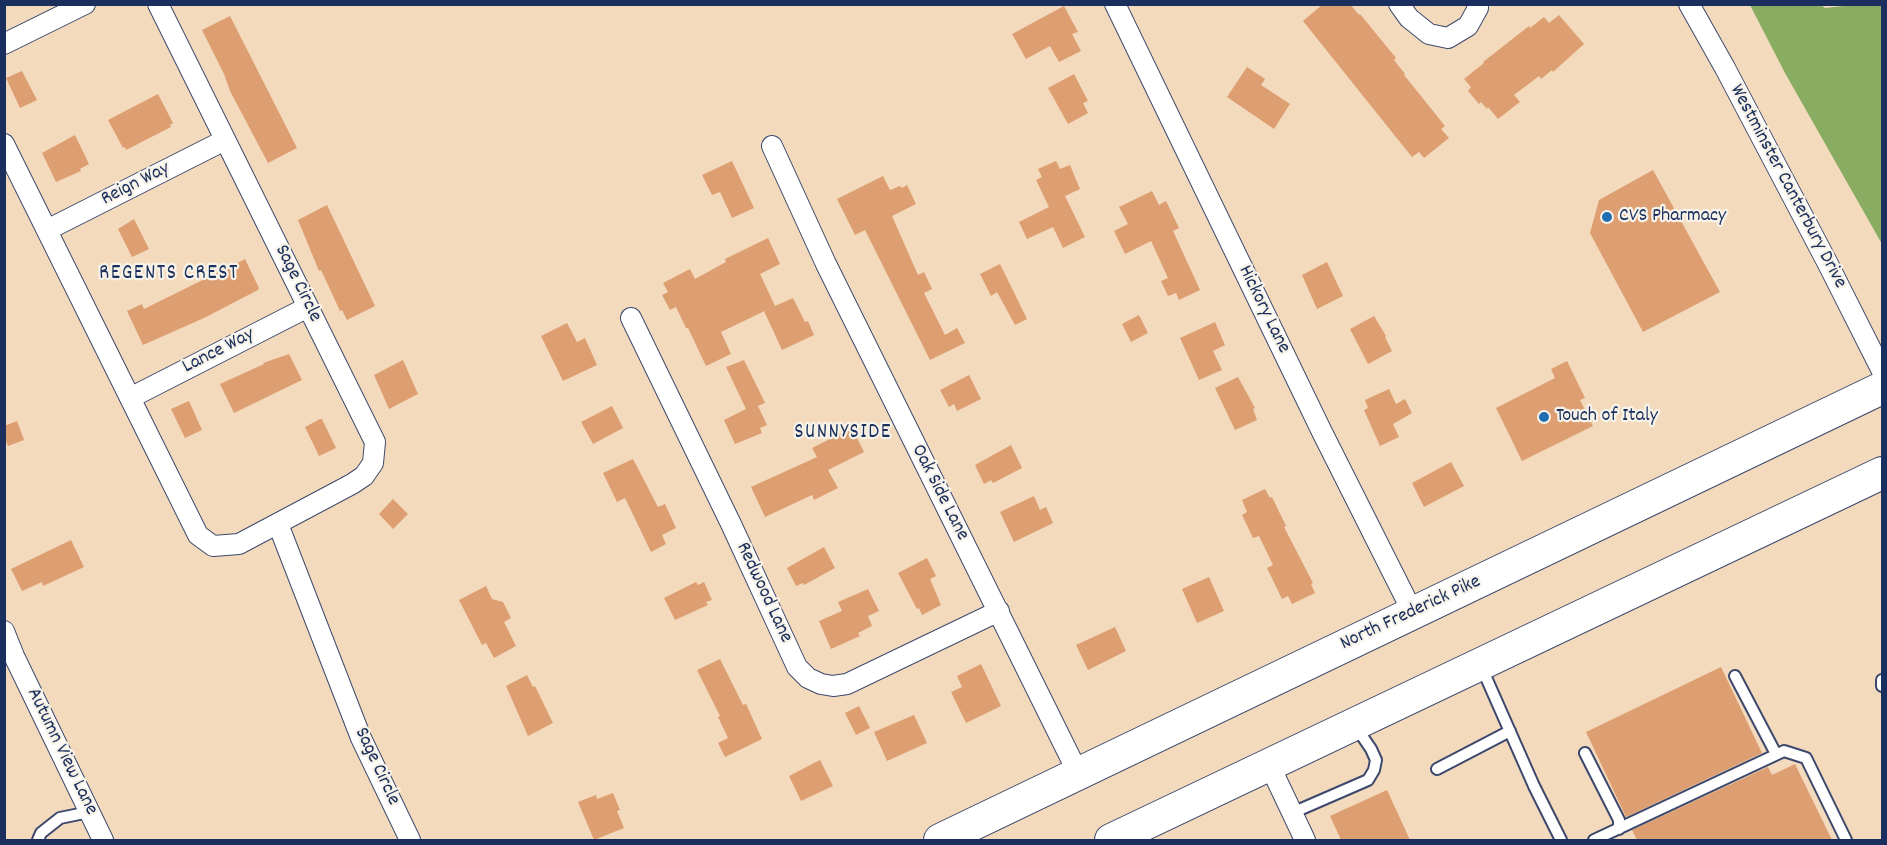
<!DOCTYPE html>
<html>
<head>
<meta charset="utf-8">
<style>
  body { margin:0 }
  #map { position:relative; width:1887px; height:845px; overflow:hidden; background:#f4dabd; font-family:Dekko,sans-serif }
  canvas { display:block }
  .frame { position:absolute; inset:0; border:6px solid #1b2f5e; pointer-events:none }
</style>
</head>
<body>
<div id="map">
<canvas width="1887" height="845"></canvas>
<div class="frame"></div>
</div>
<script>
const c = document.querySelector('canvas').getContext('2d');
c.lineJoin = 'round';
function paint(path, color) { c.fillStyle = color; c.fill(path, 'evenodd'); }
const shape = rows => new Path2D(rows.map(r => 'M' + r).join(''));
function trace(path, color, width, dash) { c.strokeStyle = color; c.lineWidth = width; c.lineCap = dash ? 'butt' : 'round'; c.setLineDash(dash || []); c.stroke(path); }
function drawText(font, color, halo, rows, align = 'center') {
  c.font = font + ' Dekko,sans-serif'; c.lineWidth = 4.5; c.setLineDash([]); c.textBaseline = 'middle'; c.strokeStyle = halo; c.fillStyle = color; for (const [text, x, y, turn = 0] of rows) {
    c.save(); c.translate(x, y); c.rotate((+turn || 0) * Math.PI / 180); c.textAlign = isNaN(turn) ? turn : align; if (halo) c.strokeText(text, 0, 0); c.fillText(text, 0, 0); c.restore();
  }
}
paint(shape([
  [1853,5,1882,5,1882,244,1785,73,1750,5,1821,5,1825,8]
]), '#87ac62');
paint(shape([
  [1323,4,1350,4,1359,15,1360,14,1396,58,1394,60,1405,74,1404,75,1445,126,1441,129,1449,138,1424,158,1419,152,1412,157,1303,21],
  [1064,6,1078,32,1072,34,1081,51,1059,62,1050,46,1026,59,1012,34],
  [1559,15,1584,44,1553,72,1552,70,1541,79,1539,76,1514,95,1520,102,1498,119,1488,107,1487,109,1481,102,1479,104,1468,91,1471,87,1464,79,1484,63,1483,62,1529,26,1530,28,1544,17,1549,23],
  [230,16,297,148,268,163,230,91,224,74,202,30],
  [1247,67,1265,79,1261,85,1290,104,1274,129,1227,97],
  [22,71,37,100,20,108,6,78],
  [1074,74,1088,101,1083,103,1088,113,1068,124,1048,88],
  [158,94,173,123,170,125,171,127,126,150,125,147,123,148,108,120],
  [75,135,89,164,80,169,81,171,56,182,42,153],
  [732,161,754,208,732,218,720,192,712,195,702,175],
  [1056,161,1060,169,1070,165,1080,189,1065,196,1085,237,1063,248,1053,227,1027,239,1019,222,1049,207,1036,180,1042,177,1038,169],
  [1653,170,1720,292,1643,332,1590,233,1599,200],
  [883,176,890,190,900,186,902,188,907,185,916,204,892,216,918,275,924,272,932,289,924,293,945,335,957,328,965,343,930,360,865,230,855,235,837,199],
  [1152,191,1159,205,1166,201,1179,228,1173,231,1200,290,1179,300,1176,293,1168,296,1161,281,1168,278,1151,241,1125,254,1114,231,1128,224,1119,207],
  [327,205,375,306,347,320,342,310,340,311,321,270,319,271,298,220],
  [134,219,149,249,132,257,118,229],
  [768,238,780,264,760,274,775,306,721,332,731,354,706,366,688,328,686,328,676,307,670,310,662,295,668,292,663,283,690,269,695,279,726,262,725,259],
  [245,259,259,288,258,290,204,318,143,345,127,311,142,304,144,309],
  [1327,262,1343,296,1317,309,1302,275],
  [1000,264,1027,319,1015,325,997,292,991,296,980,274],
  [793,298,805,322,808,321,814,335,782,350,764,311],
  [1139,315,1148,333,1131,342,1122,324],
  [1374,316,1386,336,1385,337,1392,351,1368,364,1350,329],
  [1215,322,1225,345,1213,351,1222,370,1199,380,1180,338],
  [567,323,577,342,585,338,597,365,563,381,541,336],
  [289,354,302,380,234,413,220,384,264,364,263,363],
  [403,360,418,394,389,409,374,375],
  [744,360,765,403,758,406,767,425,760,428,762,433,735,444,724,420,746,409,726,367],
  [1567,361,1585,398,1580,400,1593,426,1522,461,1496,408,1555,378,1551,369],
  [969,375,981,399,957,411,954,404,949,407,940,390],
  [1238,377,1255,408,1253,409,1257,420,1235,430,1215,388],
  [1389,389,1396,404,1405,399,1412,413,1393,424,1399,437,1380,446,1364,410,1368,408,1365,400],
  [189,401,202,430,185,438,171,409],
  [612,406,623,428,593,444,581,422],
  [320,419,322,419,336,448,319,456,305,427],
  [17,421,24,440,8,446,4,436,4,426],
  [852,428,864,452,828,470,838,488,814,500,812,495,765,517,751,487,817,457,812,448],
  [1011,445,1022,468,993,483,991,480,984,484,975,465],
  [633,459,658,507,665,504,676,528,662,535,666,544,651,552,625,498,617,502,603,473],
  [1451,462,1464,486,1424,507,1412,483],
  [1265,489,1270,498,1272,497,1286,526,1284,527,1313,583,1311,584,1315,593,1292,604,1288,596,1282,599,1267,568,1273,565,1259,536,1253,538,1242,515,1247,512,1242,500],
  [1034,496,1040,510,1046,507,1053,523,1014,542,1000,512],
  [393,499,408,514,393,529,379,514],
  [71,540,84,567,43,586,42,582,22,591,11,569],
  [824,547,835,568,804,585,803,583,796,586,787,568],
  [927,558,936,576,930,579,941,605,922,615,919,608,917,609,898,573],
  [1209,577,1224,611,1197,623,1182,589],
  [696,582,698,585,704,582,712,600,706,602,708,605,675,620,664,598],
  [486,586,492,599,503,602,511,618,504,622,516,646,494,658,486,643,482,645,459,600],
  [868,589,879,611,868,616,872,626,858,633,860,636,831,649,819,621,842,611,838,602],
  [1115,627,1126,651,1088,670,1076,645],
  [720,659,743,705,746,704,762,739,725,757,718,743,728,738,718,717,720,716,697,670],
  [981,664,1001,706,966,723,951,692,962,687,957,676],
  [1721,667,1762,753,1626,817,1586,732],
  [527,675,533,687,535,686,553,723,528,736,506,686],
  [859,706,870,728,856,735,845,713],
  [914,715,927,743,887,761,874,732],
  [820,760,833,786,801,801,789,776],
  [1795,764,1832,840,1637,840,1632,830,1768,767,1772,775],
  [1387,790,1410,840,1341,840,1330,816],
  [613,793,620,810,617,811,624,828,594,840,578,802,596,795,597,799]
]), '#dd9e71');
const lane = shape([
  [1481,666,1534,786,1561,840],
  [1735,676,1776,754],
  [1882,680,1882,686],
  [1585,753,1619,820,1619,829],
  [1437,769,1510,731],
  [1292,813,1368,780,1374,770,1376,760,1371,749,1356,727],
  [38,840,41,833,60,818,89,812],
  [1594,840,1784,751,1806,758,1846,840]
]);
const street = shape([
  [1115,4,1322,432,1413,613],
  [1399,4,1409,18,1429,34,1448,38,1468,26,1478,8,1477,4],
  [1689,4,1725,68,1828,264,1882,371],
  [4,44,85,4],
  [4,144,198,535,213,546,239,544,352,484,364,476,373,463,375,442,158,4],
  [772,146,826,264,1078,773],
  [47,230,225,140],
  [631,318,731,524,797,667,808,678,821,684,833,686,847,684,999,611],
  [130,398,308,307],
  [278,524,361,738,410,840],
  [4,631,14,656,103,840],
  [1269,764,1305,840]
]);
const primary = shape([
  [940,840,1882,388],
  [1111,840,1882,473]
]);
trace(lane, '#3c496c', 14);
trace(street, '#3c496c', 22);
trace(primary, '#3c496c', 34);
trace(lane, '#fff', 10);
trace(street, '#fff', 20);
trace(primary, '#fff', 32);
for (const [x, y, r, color] of [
  [1607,217,6,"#1f6fb2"],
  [1544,417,6,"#1f6fb2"]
]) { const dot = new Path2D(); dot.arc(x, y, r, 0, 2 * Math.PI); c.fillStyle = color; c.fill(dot); trace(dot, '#f7f3e8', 2); }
drawText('20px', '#1b2f5e', '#f7f3e8', [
  ["Reign Way",136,185,-27],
  ["Westminster Canterbury Drive",1787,187,62],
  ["Sage Circle",297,284,64],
  ["Hickory Lane",1263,310,64],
  ["Lance Way",219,352,-27],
  ["Oak Side Lane",939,493,63],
  ["Redwood Lane",763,593,65],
  ["North Frederick Pike",1411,614,-25],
  ["Autumn View Lane",61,752,64],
  ["Sage Circle",376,767,65]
]);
drawText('20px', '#1b2f5e', '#f7f3e8', [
  ["CVS Pharmacy",1619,217],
  ["Touch of Italy",1556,417]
], 'left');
c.letterSpacing = '1.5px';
drawText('21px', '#1b2f5e', '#f7f3e8', [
  ["REGENTS CREST",169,275],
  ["SUNNYSIDE",843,434]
]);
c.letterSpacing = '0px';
</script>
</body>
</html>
